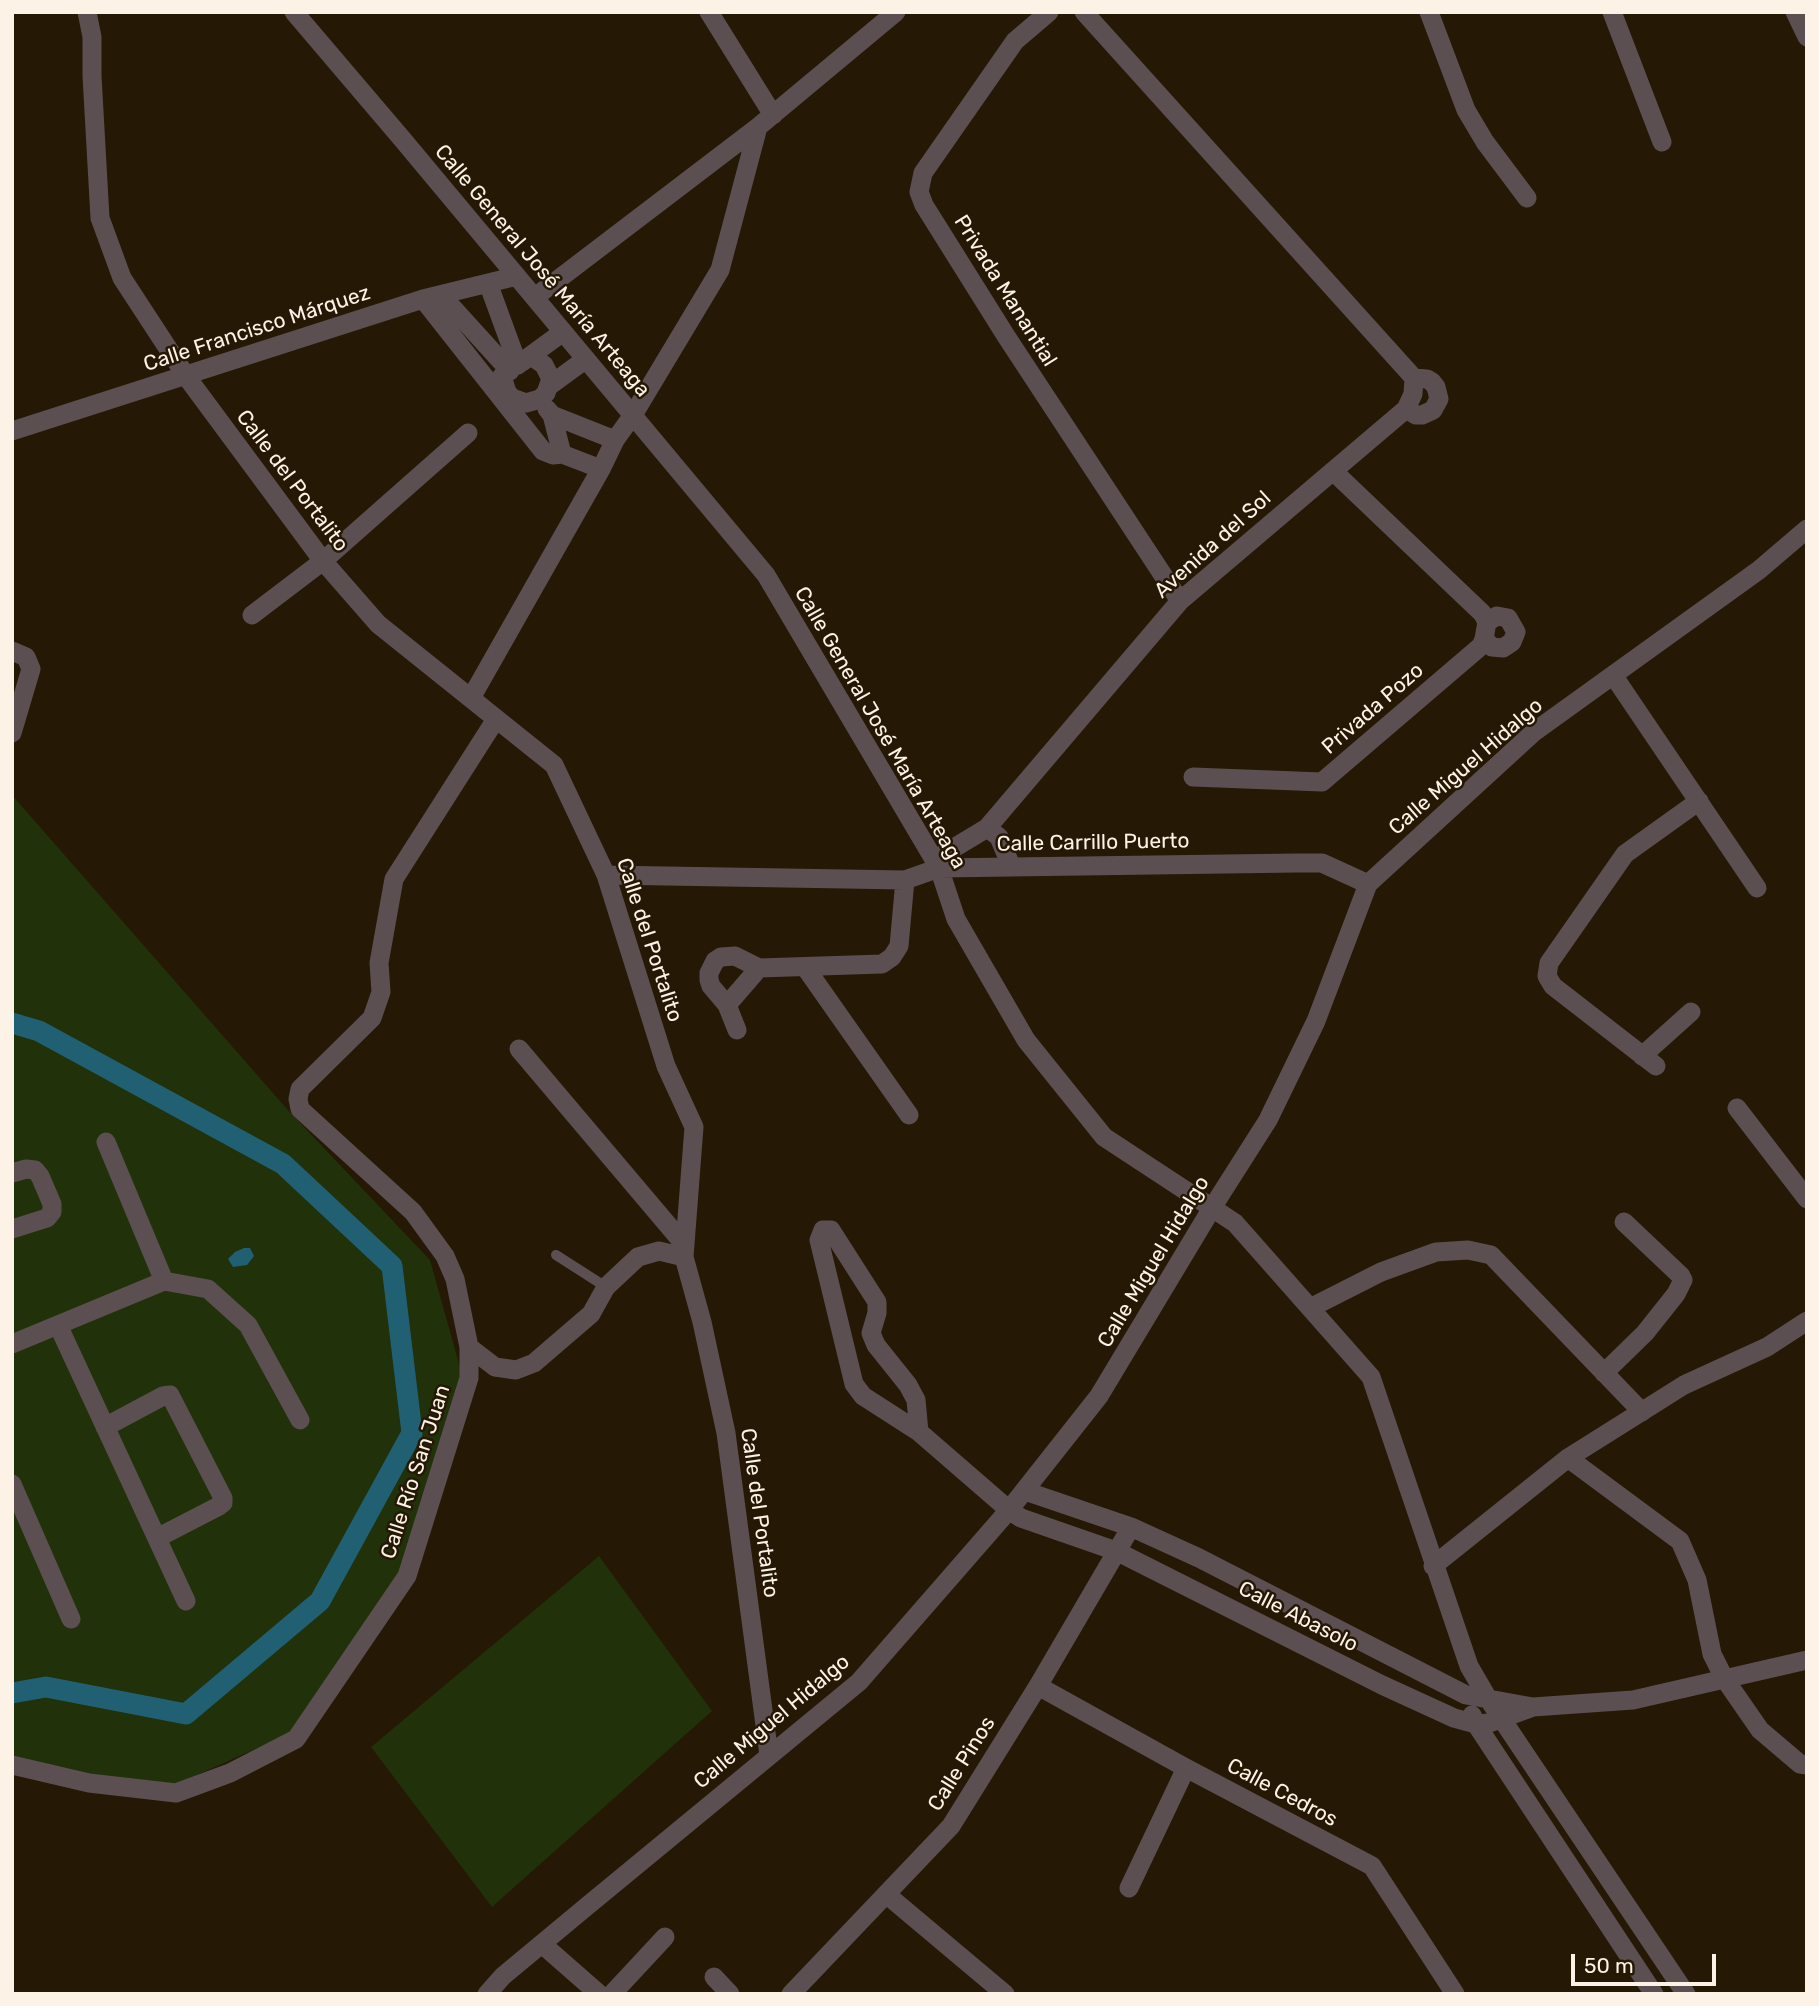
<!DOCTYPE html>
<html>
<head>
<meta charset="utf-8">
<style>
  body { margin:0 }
  #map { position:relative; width:1819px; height:2006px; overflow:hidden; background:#251805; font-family:Rubik,sans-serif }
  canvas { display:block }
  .frame { position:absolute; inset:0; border:14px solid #fcf3e6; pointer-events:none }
  .scale { position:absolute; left:1571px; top:1954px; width:145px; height:32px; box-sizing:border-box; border:4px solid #fcf3e6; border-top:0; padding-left:9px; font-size:21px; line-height:24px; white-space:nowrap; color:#fcf3e6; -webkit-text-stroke:5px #251805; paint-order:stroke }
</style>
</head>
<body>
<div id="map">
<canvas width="1819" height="2006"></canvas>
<div class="frame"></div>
<div class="scale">50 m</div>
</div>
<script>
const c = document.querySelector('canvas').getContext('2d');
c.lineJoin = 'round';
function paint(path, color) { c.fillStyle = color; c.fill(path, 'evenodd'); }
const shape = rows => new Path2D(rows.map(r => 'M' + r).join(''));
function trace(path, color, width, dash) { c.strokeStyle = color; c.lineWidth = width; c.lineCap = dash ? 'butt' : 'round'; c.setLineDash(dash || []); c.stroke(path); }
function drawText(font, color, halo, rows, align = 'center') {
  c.font = font + ' Rubik,sans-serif'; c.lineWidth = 5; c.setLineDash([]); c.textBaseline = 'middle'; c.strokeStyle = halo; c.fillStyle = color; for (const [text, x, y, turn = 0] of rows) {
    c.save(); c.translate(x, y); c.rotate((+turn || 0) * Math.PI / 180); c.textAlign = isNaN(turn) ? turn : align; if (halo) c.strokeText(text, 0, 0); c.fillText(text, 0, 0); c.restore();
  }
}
paint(shape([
  [12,795,287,1109,430,1260,463,1378,402,1569,291,1733,170,1787,84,1776,12,1760],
  [599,1556,712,1711,492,1907,371,1747]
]), '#21310a');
paint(shape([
  [244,1248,250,1248,254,1256,247,1265,233,1267,228,1259,235,1252]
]), '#216073');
trace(shape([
  [12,1023,39,1031,283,1164,392,1266,412,1433,320,1601,186,1714,46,1687,12,1693]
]), '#216073', 21);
trace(shape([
  [556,1255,606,1287]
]), '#5c4f51', 10);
trace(shape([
  [87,12,92,37,92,76,100,218,122,278,186,376,323,561,378,624,554,765,606,875,666,1066,694,1127,684,1257,702,1322,726,1433,769,1755],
  [294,12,403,140,766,575,939,868,956,919,1026,1040,1104,1137,1235,1223,1371,1377,1469,1666,1487,1697,1686,1994],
  [709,12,773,115],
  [1049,12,1015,41,923,173,919,192,924,205,1006,336,1180,601],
  [1429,12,1466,110,1485,142,1527,198],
  [1612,12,1662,142],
  [1795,12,1807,37],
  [488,283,518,365],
  [441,295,510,371],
  [535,297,758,127,896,12],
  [423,299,543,451,553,455,562,454,601,469],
  [522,362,563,332],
  [502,376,507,392,512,398,526,403,540,399,546,393,551,379,544,365,531,356],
  [549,386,586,359],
  [547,409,552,415,562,454],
  [1406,409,1416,415,1422,415,1433,410,1439,399,1436,387,1432,382,1427,379,1414,378],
  [552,415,615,440],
  [12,431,423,299,517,276],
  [252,615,323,561,468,433],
  [1484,639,1492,647,1503,648,1512,642,1516,632,1508,618,1497,616,1487,622],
  [12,651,26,657,31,669,12,733],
  [1613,675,1757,888],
  [471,698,601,469,615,440,633,415,720,270,758,127],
  [1193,777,1322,782,1481,646,1484,639,1487,622,1482,613,1333,471],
  [987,828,999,837,1011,866],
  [934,860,987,828,1180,601,1406,409,1413,394,1414,378,1084,12],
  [606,875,905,880,939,868,1297,863,1322,863,1368,884],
  [805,967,909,1115],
  [727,1005,711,986,709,980,709,973,715,961,721,957,735,956,759,968],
  [737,1030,727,1005,759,968,882,964,892,957,899,946,905,880],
  [519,1049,684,1244],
  [1642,1056,1691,1012],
  [1656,1066,1553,986,1547,976,1549,963,1625,854,1699,801],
  [1737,1108,1807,1199],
  [106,1142,164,1281],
  [12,1173,26,1169,35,1170,40,1176,52,1204,52,1212,47,1218,12,1229],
  [1310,1308,1381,1272,1436,1252,1468,1250,1491,1255,1642,1412],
  [58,1325,186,1601],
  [12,1344,164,1281,208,1289,248,1325,300,1420],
  [469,1347,495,1367,516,1370,534,1363,591,1314,606,1287,638,1257,659,1251,684,1257],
  [1604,1373,1645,1333,1676,1294,1683,1280,1681,1276,1624,1222],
  [105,1427,163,1396,170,1395,223,1498,223,1503,219,1506,157,1538],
  [919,1432,916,1400,908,1385,876,1345,871,1333,877,1313,877,1302,831,1230,823,1230,819,1240,854,1384,863,1396,919,1432,1009,1510,1021,1518,1116,1551,1382,1685,1454,1718,1476,1724,1489,1723,1533,1707],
  [1568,1458,1680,1541,1697,1580,1712,1654,1724,1678,1760,1730,1800,1764,1807,1765],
  [12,1484,71,1619],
  [1025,1491,1131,1527,1199,1558,1466,1695,1533,1707,1633,1700,1807,1660],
  [1433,1566,1568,1458,1684,1385,1767,1347,1807,1321],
  [1038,1686,1186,1768,1372,1866,1455,1994],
  [1472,1715,1476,1724,1654,1994],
  [12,1765,89,1783,176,1793,230,1773,296,1739,407,1576,469,1378,469,1347,455,1279,445,1256,413,1212,300,1109,298,1099,300,1089,372,1018,381,992,379,963,394,879,496,719],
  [1129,1888,1186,1768],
  [886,1894,1005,1994],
  [542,1944,599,1994],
  [714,1977,730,1994],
  [487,1994,503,1976,586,1907,859,1682,1009,1510,1099,1396,1212,1208,1268,1120,1316,1021,1368,884,1534,732,1759,570,1807,529],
  [612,1994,665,1937],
  [791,1994,951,1826,1038,1686,1131,1527]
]), '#5c4f51', 19);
drawText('21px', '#fcf3e6', '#251805', [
  ["Calle General José María Arteaga",542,271,50],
  ["Privada Manantial",1005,291,58],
  ["Calle Francisco Márquez",257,329,-18],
  ["Calle del Portalito",292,481,53],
  ["Avenida del Sol",1213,545,-42],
  ["Privada Pozo",1373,709,-41],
  ["Calle General José María Arteaga",880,728,60],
  ["Calle Miguel Hidalgo",1466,767,-41],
  ["Calle Carrillo Puerto",1093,843,-1],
  ["Calle del Portalito",649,940,72],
  ["Calle Miguel Hidalgo",1154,1262,-59],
  ["Calle Río San Juan",416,1472,-72],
  ["Calle del Portalito",759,1513,82],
  ["Calle Abasolo",1298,1617,27],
  ["Calle Miguel Hidalgo",772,1722,-40],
  ["Calle Pinos",962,1764,-58],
  ["Calle Cedros",1282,1793,28]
]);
</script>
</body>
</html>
